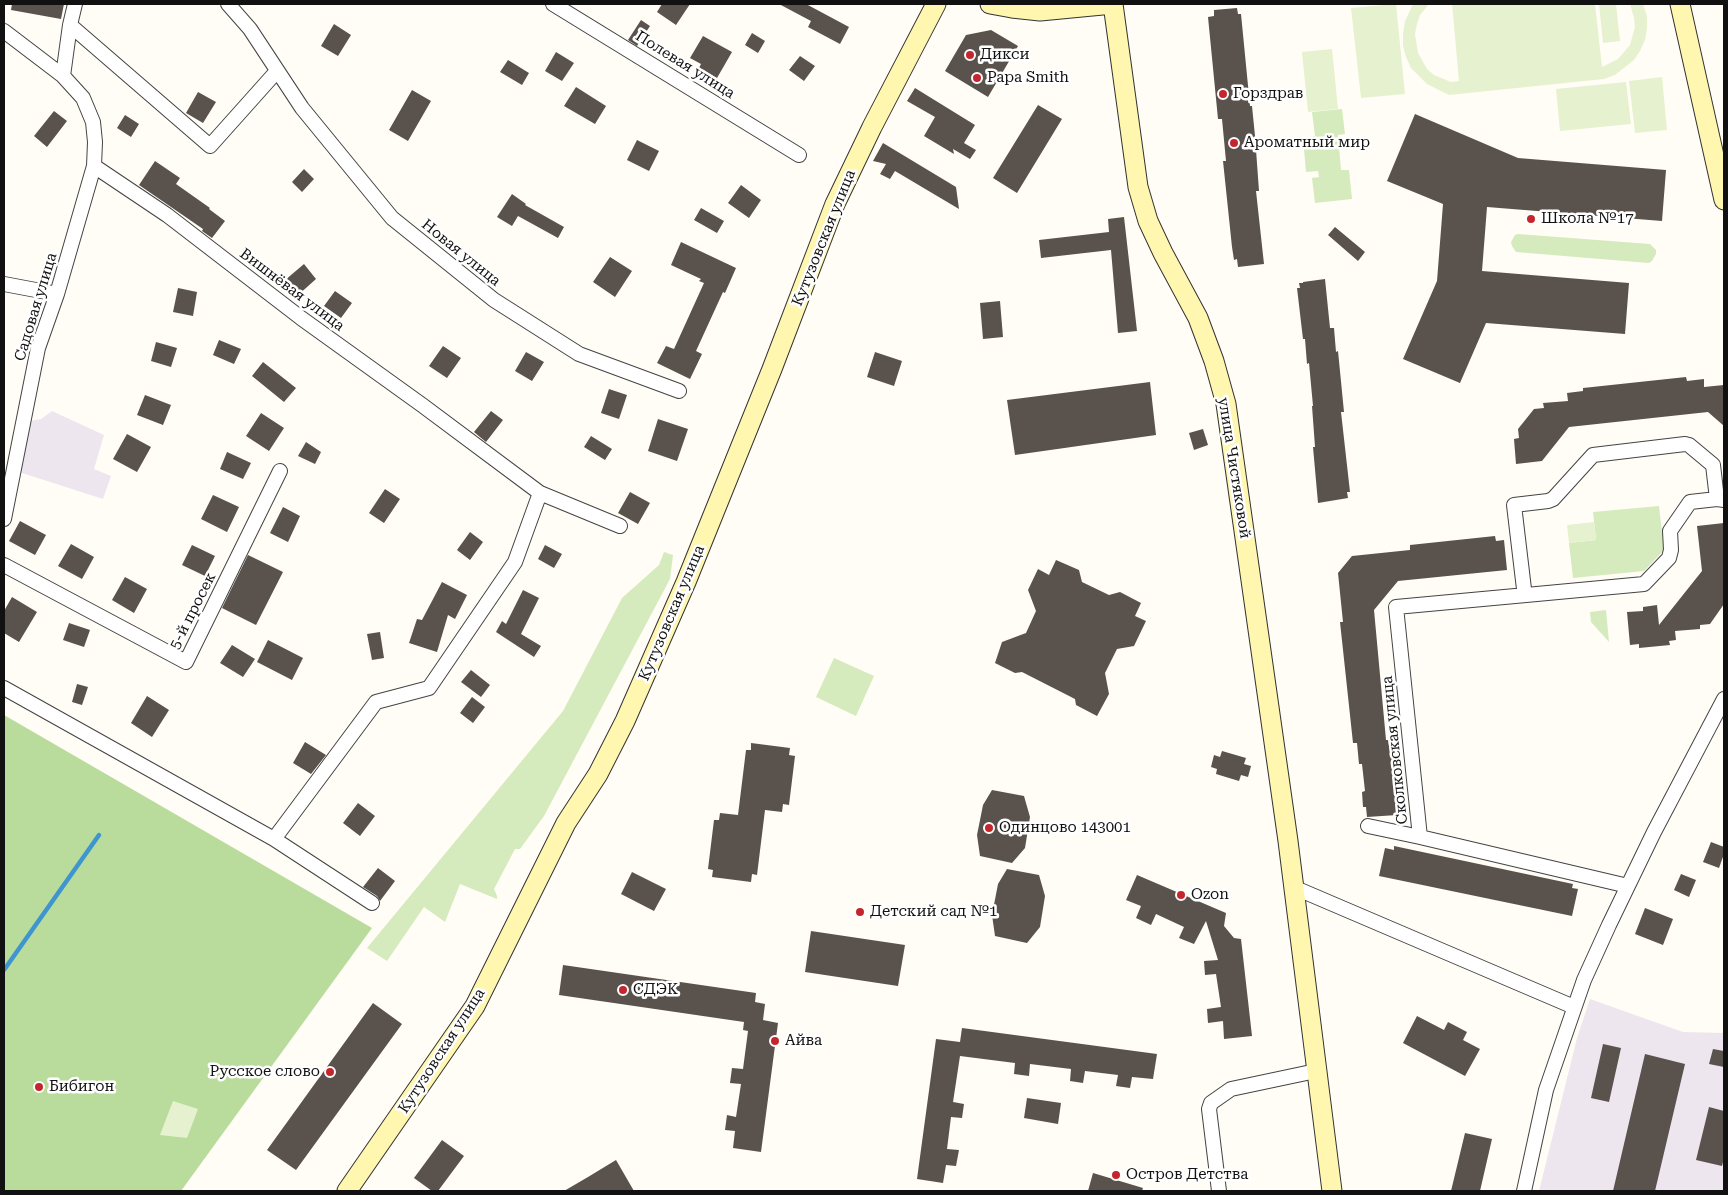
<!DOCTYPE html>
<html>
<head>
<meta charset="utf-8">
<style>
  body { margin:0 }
  #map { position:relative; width:1728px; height:1195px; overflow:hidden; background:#fffdf5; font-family:"Roboto Serif",serif }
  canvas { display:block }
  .frame { position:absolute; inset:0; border:5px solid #111; pointer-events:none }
</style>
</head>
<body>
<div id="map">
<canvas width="1728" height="1195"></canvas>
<div class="frame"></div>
</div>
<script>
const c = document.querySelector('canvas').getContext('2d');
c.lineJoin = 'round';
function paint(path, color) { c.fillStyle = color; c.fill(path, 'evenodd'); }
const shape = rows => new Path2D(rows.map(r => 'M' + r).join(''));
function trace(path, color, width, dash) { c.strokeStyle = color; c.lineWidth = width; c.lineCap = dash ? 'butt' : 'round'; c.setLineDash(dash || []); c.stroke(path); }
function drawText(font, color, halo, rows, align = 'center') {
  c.font = font + ' "Roboto Serif",serif'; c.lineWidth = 5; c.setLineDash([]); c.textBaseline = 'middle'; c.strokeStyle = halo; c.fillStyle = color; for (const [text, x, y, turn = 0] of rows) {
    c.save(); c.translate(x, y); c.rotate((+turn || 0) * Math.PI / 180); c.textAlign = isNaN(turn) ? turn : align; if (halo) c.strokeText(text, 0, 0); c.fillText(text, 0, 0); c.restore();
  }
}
paint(shape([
  [52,411,104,435,94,469,111,476,103,499,19,472,30,421,41,419],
  [1590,999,1683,1032,1724,1033,1724,1191,1539,1191,1577,1038]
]), '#eee6ef');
paint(shape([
  [1342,109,1345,134,1338,135,1341,170,1349,170,1352,199,1315,203,1312,178,1319,177,1318,171,1306,172,1303,138,1315,136,1312,112],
  [1518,234,1650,244,1656,250,1656,254,1652,261,1649,263,1516,252,1512,246,1511,242,1515,235],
  [1659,506,1664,550,1644,571,1573,578,1569,543,1596,540,1593,512],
  [664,552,673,555,670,579,544,816,520,849,515,849,494,889,497,896,497,899,460,884,445,922,424,907,387,961,367,948,563,711,622,598,659,565],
  [1606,610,1609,642,1591,622,1590,612],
  [834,658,874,676,856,716,816,697]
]), '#d5ebbd');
paint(shape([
  [4,715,372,928,181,1191,4,1191]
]), '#b9dc9c');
paint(shape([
  [1396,4,1405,94,1361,98,1351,8],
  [1413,4,1429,4,1420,15,1417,24,1415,34,1418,53,1427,69,1434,75,1451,82,1459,81,1452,4,1595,4,1602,67,1618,59,1630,45,1635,27,1634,18,1630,4,1643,4,1647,16,1647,28,1645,40,1640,51,1634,60,1615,75,1604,79,1449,95,1427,84,1411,68,1406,57,1403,46,1403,34,1405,21],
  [1599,4,1616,4,1620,41,1603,43],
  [1332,49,1338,109,1308,112,1302,52],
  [1662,77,1667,130,1635,133,1629,81],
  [1626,82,1631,124,1560,131,1556,89],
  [1594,522,1596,540,1569,543,1567,525],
  [173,1101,198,1109,187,1138,160,1135]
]), '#e6f2cf');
trace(shape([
  [4,970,99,835]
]), '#3f96cf', 4.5);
paint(shape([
  [12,4,64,4,61,19,11,10],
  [662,4,690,4,676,25,657,12],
  [779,4,806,4,849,27,840,44,808,27,811,21],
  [1237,8,1238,14,1241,14,1250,106,1252,106,1255,136,1259,191,1256,191,1264,264,1238,267,1237,259,1234,260,1232,247,1223,161,1226,161,1222,119,1218,119,1208,17,1214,16,1214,10],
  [641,20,650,26,637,46,628,40],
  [334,24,351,35,338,56,321,46],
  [991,30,1018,46,988,97,945,71,966,35],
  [752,33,765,41,758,53,745,45],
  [703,36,732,52,717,78,699,68,701,64,690,58],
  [556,52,574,63,562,81,545,71],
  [800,56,815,66,804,81,789,70],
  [508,60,529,73,522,85,500,72],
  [576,87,606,106,595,124,564,106],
  [915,88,975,125,964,143,976,150,970,159,953,149,954,154,924,136,935,117,907,101],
  [412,90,431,101,408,141,389,130],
  [198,92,216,102,203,123,186,113],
  [1038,105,1062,119,1017,193,993,178],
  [54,111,67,121,47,147,34,136],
  [1415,114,1518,158,1666,170,1662,221,1487,207,1482,271,1629,283,1625,334,1486,323,1460,383,1403,359,1437,281,1443,204,1387,181],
  [125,115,139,124,131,137,117,128],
  [637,140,659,151,649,171,627,160],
  [883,143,956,187,959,209,895,171,890,179,880,174,886,164,873,161],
  [155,161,180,178,176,184,210,208,209,209,225,221,212,238,202,231,203,229,139,185],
  [304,169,314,179,302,192,292,182],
  [741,185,761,200,749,218,728,203],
  [512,194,526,204,525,205,564,227,558,238,518,216,512,226,497,217],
  [701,208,724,221,717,233,694,220],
  [1124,217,1137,331,1118,333,1111,250,1041,258,1039,240,1109,232,1108,219],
  [1335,227,1365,252,1358,261,1328,235],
  [681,242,736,268,725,293,723,292,696,351,702,354,690,379,657,363,666,346,674,349,704,283,699,281,701,279,671,265],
  [610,257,632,271,615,297,593,282],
  [304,264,316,279,297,296,284,281],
  [1325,279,1330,328,1334,328,1336,352,1338,351,1344,412,1341,412,1350,492,1347,492,1348,498,1318,503,1313,447,1315,447,1312,406,1313,406,1309,363,1307,364,1305,339,1303,339,1297,288,1300,288,1299,283,1303,283,1303,282],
  [178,288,197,292,193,316,173,312],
  [335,291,352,303,341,318,324,306],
  [1000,301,1003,337,983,339,980,303],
  [219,340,241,349,234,364,213,355],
  [156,342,177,348,171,367,151,361],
  [443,346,461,358,447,378,429,366],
  [526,352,544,362,532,381,515,371],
  [875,352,902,361,894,386,867,377],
  [263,362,296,388,284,402,252,376],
  [1686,377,1687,381,1704,379,1704,387,1724,385,1724,426,1708,412,1569,427,1542,461,1516,464,1514,439,1519,438,1518,429,1534,409,1544,408,1543,403,1568,401,1567,393,1583,391,1583,388],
  [1150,382,1156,435,1015,455,1007,400],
  [609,389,627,395,619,419,601,413],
  [145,395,171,405,163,425,137,415],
  [491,411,503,420,486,442,474,432],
  [261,413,284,428,269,451,246,436],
  [658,419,688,429,677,461,648,451],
  [1203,429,1208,445,1194,450,1189,433],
  [127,434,151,447,137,472,113,459],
  [591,436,612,449,605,460,584,447],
  [306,442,321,452,315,464,298,456],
  [227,452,251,463,243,479,220,469],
  [385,489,400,499,384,523,369,513],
  [630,492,650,503,638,524,618,513],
  [213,495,239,507,227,532,201,519],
  [283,507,300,516,288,542,270,533],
  [20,521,46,535,35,555,9,541],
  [1724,523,1724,604,1710,624,1700,625,1700,629,1675,631,1676,640,1669,641,1670,645,1639,648,1639,644,1630,645,1627,612,1643,611,1643,607,1657,605,1659,625,1702,571,1697,526],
  [470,532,483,542,470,560,457,550],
  [1495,536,1496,541,1504,540,1507,570,1398,581,1374,610,1386,740,1388,740,1389,745,1391,745,1392,754,1394,754,1400,813,1397,813,1397,815,1367,817,1366,807,1363,807,1362,792,1365,791,1362,764,1359,764,1357,743,1353,743,1340,622,1343,622,1338,573,1352,556,1410,550,1410,545],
  [71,544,94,557,82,579,58,566],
  [192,545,215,556,205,576,182,565],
  [545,545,562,554,554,568,538,559],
  [248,555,283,572,256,625,222,608],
  [1056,560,1079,570,1082,582,1109,595,1120,592,1141,603,1135,616,1146,621,1134,646,1117,649,1105,673,1109,694,1097,716,1076,705,1075,699,1022,672,1015,673,995,663,1002,642,1026,633,1036,611,1028,590,1038,569,1049,575],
  [125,577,147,589,134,613,112,600],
  [442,582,467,595,455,619,448,615,437,652,409,643,417,619,422,620],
  [523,590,539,598,521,634,541,646,534,657,496,632,502,621,506,624],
  [12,597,37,612,19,642,4,633,4,611],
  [69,623,90,630,84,647,63,640],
  [380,632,384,658,372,660,367,634],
  [268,640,303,658,292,680,257,662],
  [232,645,255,659,243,677,220,663],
  [471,670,490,685,481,697,461,682],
  [77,684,88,687,82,705,72,702],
  [147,696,169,710,152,737,131,723],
  [472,697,485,707,473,723,460,713],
  [305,742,326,755,311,774,293,763],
  [751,743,790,748,789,755,795,756,789,805,783,804,782,812,765,810,757,875,752,874,751,882,712,877,713,870,708,869,714,820,719,820,720,813,738,815,746,750,751,750],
  [1222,751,1246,758,1244,764,1251,766,1248,777,1241,775,1239,781,1216,774,1217,769,1211,767,1214,755,1220,757],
  [992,790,1024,796,1030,817,1025,848,1012,863,980,856,977,835,983,805],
  [358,803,375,816,360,836,343,823],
  [1711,842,1724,847,1724,854,1719,868,1703,862],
  [1394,846,1573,884,1572,888,1578,889,1572,916,1379,876,1385,848,1394,850],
  [378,868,395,881,380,901,377,896,363,887],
  [1007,869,1039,875,1045,896,1040,927,1027,943,995,936,992,915,998,884],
  [632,872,666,889,654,911,621,894],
  [1681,874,1696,880,1689,897,1674,890],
  [1137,875,1226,913,1224,926,1234,938,1241,939,1252,1036,1224,1039,1223,1021,1208,1023,1207,1009,1221,1007,1216,974,1205,975,1204,961,1218,960,1206,921,1194,944,1179,938,1184,927,1156,914,1151,925,1136,918,1141,906,1126,900],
  [1645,908,1673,919,1663,945,1635,934],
  [811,931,905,945,898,986,805,972],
  [563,965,756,993,755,1002,765,1004,763,1020,778,1023,761,1152,733,1148,735,1131,725,1130,727,1115,736,1117,741,1084,730,1083,732,1068,743,1069,748,1031,743,1030,744,1022,559,995],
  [373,1003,402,1024,296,1170,267,1150],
  [1417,1016,1444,1030,1448,1022,1467,1032,1463,1040,1480,1049,1465,1076,1403,1043],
  [962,1028,1157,1054,1153,1079,1132,1077,1130,1088,1116,1086,1118,1075,1085,1071,1083,1083,1070,1081,1071,1069,1030,1064,1029,1076,1014,1074,1015,1063,960,1056,953,1102,964,1104,962,1118,951,1117,947,1149,959,1150,956,1166,946,1165,943,1183,917,1179,936,1039,960,1042],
  [1603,1044,1621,1048,1609,1102,1591,1098],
  [1713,1049,1724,1051,1724,1067,1709,1064],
  [1645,1054,1685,1064,1655,1191,1613,1191],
  [1027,1098,1061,1103,1058,1124,1024,1118],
  [1709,1107,1724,1111,1724,1158,1722,1166,1696,1160],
  [1465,1133,1492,1139,1480,1191,1451,1191],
  [442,1140,464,1156,438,1191,432,1191,414,1178],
  [616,1160,634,1191,564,1191,588,1177],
  [1093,1173,1143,1188,1142,1191,1088,1191]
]), '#5a524d');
const street = shape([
  [228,4,250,29,302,108,392,218,494,300,579,354,679,391],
  [553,4,799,155],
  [70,25,210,146,277,71],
  [4,31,63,76,83,98,93,122,95,142,94,166,57,294,38,348,4,519],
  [63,76,70,25,75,4],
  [94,166,167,215,301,318,422,405,540,493,620,526],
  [4,284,57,294],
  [1717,499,1713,465,1689,445,1685,444,1593,455,1553,499,1548,501,1514,505,1524,589,1526,595,1644,584,1669,558,1671,550,1670,531,1690,502,1717,499,1724,500],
  [4,565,186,662,280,471],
  [1526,595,1396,607,1420,837,1628,886],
  [4,688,274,839,372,903],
  [1368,826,1420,837],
  [274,839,376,702,429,688,515,562,540,493],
  [1293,887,1574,1007],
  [1219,1191,1209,1109,1211,1103,1231,1089,1316,1071],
  [1524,1191,1546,1090,1584,980,1609,925,1654,832,1724,699]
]);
const secondary = shape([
  [990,4,1012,8,1040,11,1113,4],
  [1113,4,1138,187,1148,221,1163,253,1198,318,1214,361,1226,404,1288,841,1332,1191],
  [1680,4,1724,200],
  [347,1191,475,1006,566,823,598,774,625,721,686,582,772,369,835,204,872,127,936,4]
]);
trace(street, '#444', 16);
trace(secondary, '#333', 21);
trace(street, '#fff', 14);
trace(secondary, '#fff6b0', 19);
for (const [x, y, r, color] of [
  [970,55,5,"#c4262e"],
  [977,78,5,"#c4262e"],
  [1223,94,5,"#c4262e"],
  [1234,143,5,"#c4262e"],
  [1531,219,5,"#c4262e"],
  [989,828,5,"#c4262e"],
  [1181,895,5,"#c4262e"],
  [860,912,5,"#c4262e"],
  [623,990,5,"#c4262e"],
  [775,1041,5,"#c4262e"],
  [330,1072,5,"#c4262e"],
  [39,1087,5,"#c4262e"],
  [1116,1175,5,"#c4262e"]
]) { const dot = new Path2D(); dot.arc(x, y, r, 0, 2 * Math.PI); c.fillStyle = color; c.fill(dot); trace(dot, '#fff', 2); }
drawText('15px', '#111', '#fff', [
  ["Дикси",980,55],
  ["Papa Smith",987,78],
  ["Горздрав",1233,94],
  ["Ароматный мир",1244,143],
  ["Школа №17",1541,219],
  ["Одинцово 143001",999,828],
  ["Ozon",1191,895],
  ["Детский сад №1",870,912],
  ["СДЭК",633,990],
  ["Айва",785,1041],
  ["Русское слово",320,1072,"right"],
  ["Бибигон",49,1087],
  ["Остров Детства",1126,1175]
], 'left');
drawText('15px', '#111', '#fff', [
  ["Полевая улица",685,65,32],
  ["Кутузовская улица",824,238,-68],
  ["Новая улица",461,253,39],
  ["Вишнёвая улица",292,290,37],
  ["Садовая улица",36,307,-73],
  ["улица Чистяковой",1234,468,81],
  ["5-й просек",193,611,-63],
  ["Кутузовская улица",672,613,-67],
  ["Сколковская улица",1395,750,-96],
  ["Кутузовская улица",442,1051,-57]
]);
</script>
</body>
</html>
